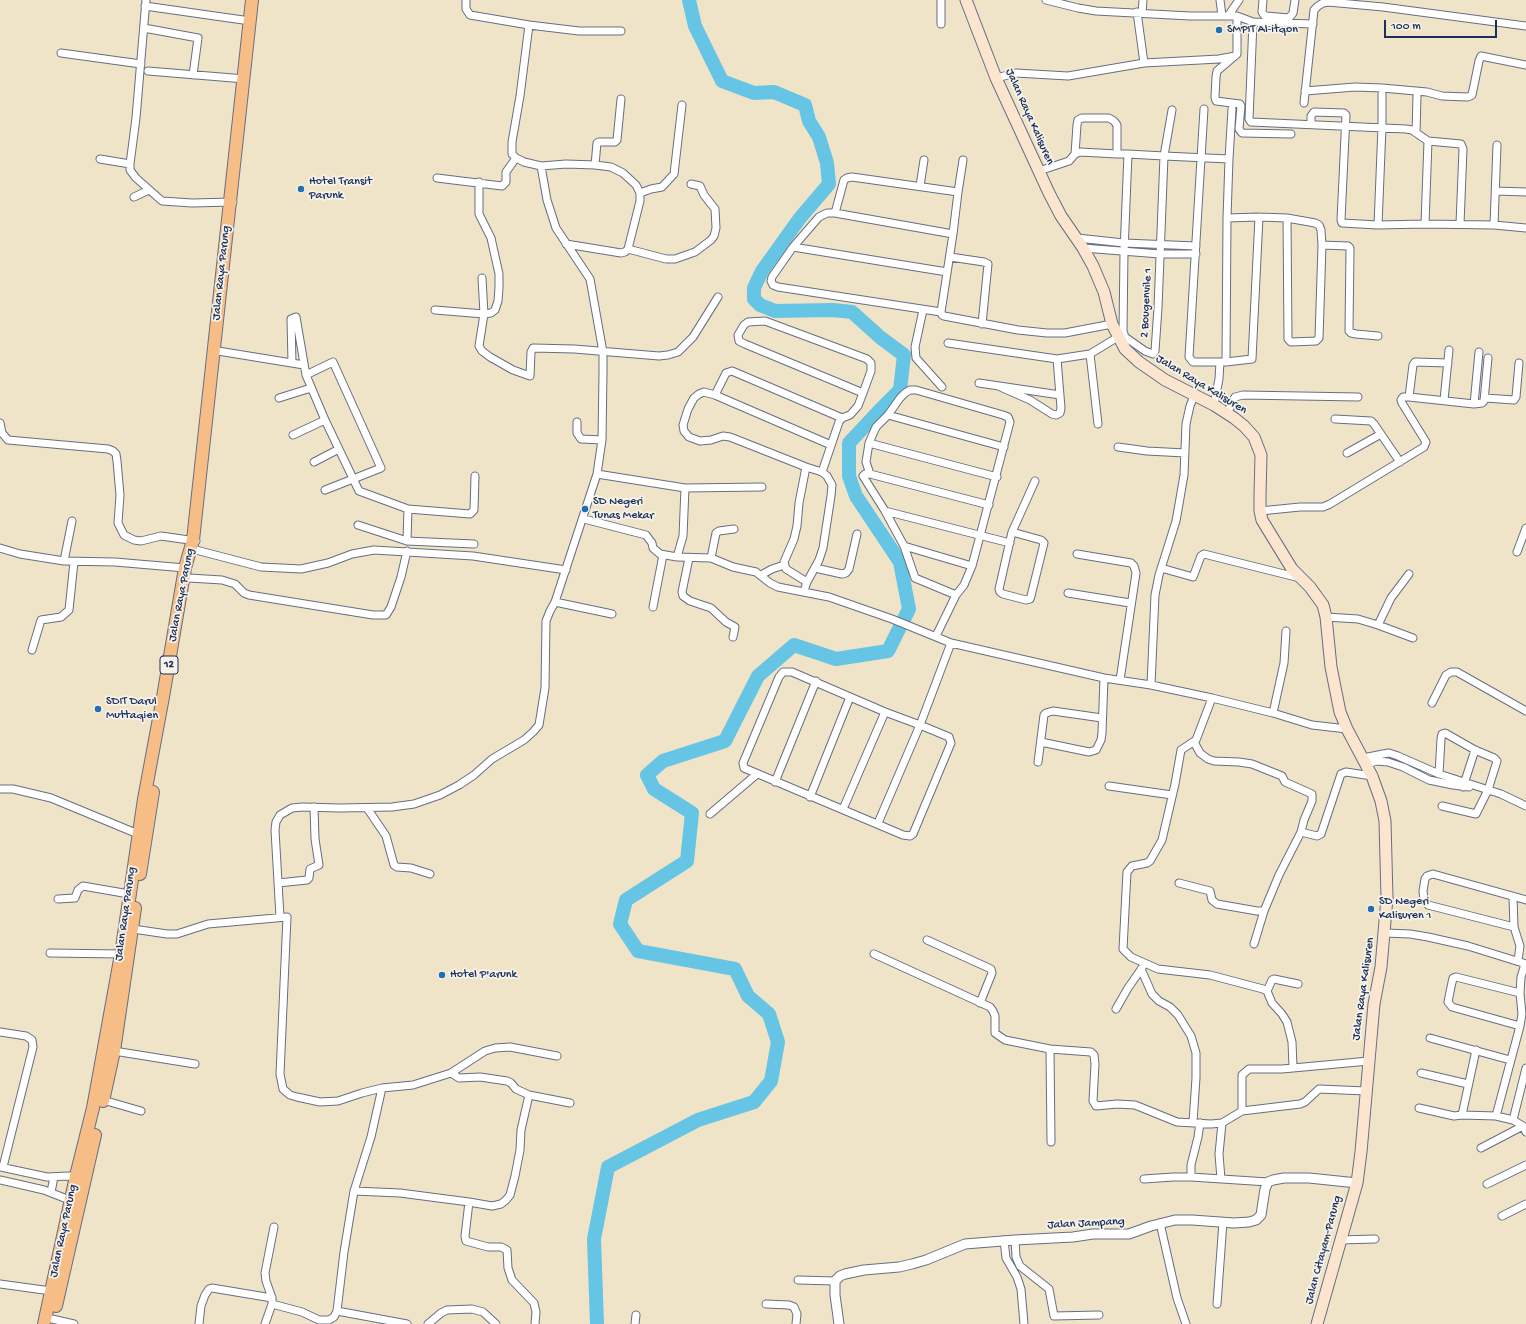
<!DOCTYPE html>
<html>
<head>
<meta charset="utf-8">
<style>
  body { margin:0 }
  #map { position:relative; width:1526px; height:1324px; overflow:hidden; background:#f0e4c8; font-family:"Gochi Hand",sans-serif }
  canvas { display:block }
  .scale { position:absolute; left:1384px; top:20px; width:113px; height:18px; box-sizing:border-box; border:2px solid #1b2f5e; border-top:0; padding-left:5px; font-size:12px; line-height:14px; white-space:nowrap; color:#1b2f5e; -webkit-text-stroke:3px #f7f3e8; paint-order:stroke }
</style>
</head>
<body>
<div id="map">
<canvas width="1526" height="1324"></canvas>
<div class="scale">100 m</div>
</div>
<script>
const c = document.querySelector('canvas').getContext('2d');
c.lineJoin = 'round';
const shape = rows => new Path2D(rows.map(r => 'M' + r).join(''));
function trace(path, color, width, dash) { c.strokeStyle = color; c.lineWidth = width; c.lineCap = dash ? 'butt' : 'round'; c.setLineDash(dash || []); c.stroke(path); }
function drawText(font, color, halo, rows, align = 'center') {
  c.font = font + ' "Gochi Hand",sans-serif'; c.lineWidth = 3.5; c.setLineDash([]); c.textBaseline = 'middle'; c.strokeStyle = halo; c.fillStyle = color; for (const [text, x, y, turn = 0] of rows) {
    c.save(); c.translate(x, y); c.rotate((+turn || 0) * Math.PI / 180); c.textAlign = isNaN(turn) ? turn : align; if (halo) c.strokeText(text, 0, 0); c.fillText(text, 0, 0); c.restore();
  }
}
trace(shape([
  [597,1324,594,1239,608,1167,698,1120,754,1102,771,1081,778,1042,769,1014,748,996,735,969,638,951,620,924,626,900,687,861,692,813,654,789,647,775,663,761,725,741,758,676,794,645,836,659,888,651,909,609,900,562,856,496,849,476,849,443,879,411,900,390,904,355,881,338,852,312,833,310,775,311,760,305,754,299,754,288,762,271,800,218,829,184,827,163,819,137,809,121,805,105,774,92,754,93,722,81,695,26,689,0]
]), '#66c4e4', 14);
const minor = shape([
  [146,0,136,118,130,164,130,170,136,178,162,201,192,203,233,202],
  [466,0,466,9,470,15,529,25,520,96,512,142,512,154,516,158],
  [941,0,941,24],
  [1046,0,1078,8,1096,11,1190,16,1237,16,1253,22,1313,24],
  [1220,0,1222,16],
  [1263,0,1262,12,1264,15,1266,16,1289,18,1293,13,1295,0],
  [145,6,250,21],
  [1137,12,1144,63],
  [1142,13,1143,0],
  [1228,16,1239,0],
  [1237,16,1237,54,1217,71,1216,77,1215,97,1216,101,1240,104,1241,106,1239,129,1242,133,1291,134],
  [1253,22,1249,119,1251,122,1406,129,1412,130,1428,141,1461,144,1463,149,1460,224],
  [529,25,579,31,621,31],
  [144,28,198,38,193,75],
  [61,53,141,64],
  [148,71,245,79],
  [996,78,1016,73,1068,76,1144,63,1219,59,1235,56],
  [1305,91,1355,87,1382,88,1427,92,1442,96,1468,97,1472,95,1479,61,1481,56,1526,65],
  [1304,103,1314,10,1318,6,1323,3,1328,2,1383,7,1526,26],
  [1204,109,1189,357,1193,362,1226,362,1252,359,1259,217],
  [1172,110,1164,156,1229,159,1227,218,1259,217,1287,218,1315,223,1319,225,1321,230,1322,245,1348,246,1350,248,1349,331,1351,333,1356,334,1378,336],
  [1311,124,1311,116,1314,112,1344,113,1346,115,1341,220,1342,223,1378,225,1425,224],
  [1416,133,1417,95],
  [1428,141,1425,224,1494,225,1526,228],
  [1075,154,1077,125,1078,120,1082,118,1109,118,1114,121,1117,125,1117,154],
  [100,159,130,164],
  [1229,159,1232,109],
  [963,160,958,192,852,177,847,178,844,180,835,213,953,234,941,312,942,315,944,316,1018,330,1047,333,1065,333,1112,324],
  [595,165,597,143,599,142,615,142,617,140,621,99],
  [1039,171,1069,161,1075,154,1080,152,1117,154,1128,154,1164,156,1158,308,1155,351,1153,354,1145,351,1125,337,1123,331,1124,252,1128,154],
  [437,178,502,186,506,182,506,172,516,158,524,162,541,166,566,164,595,165,611,167,623,173,636,185,640,193,640,201,628,249,625,252,621,253,566,244],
  [479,182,479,214,491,238,499,274,499,287,498,301,495,310,491,313,484,314,479,346,482,351,490,357,513,370,530,376,531,352,533,348,574,349,659,356,668,355,678,352,693,337,718,297],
  [920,186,924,160],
  [1496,191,1526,192],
  [640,193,651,189,662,187,674,174,682,105],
  [134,197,149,190],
  [835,213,827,213,819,217,793,247,947,272],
  [1287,218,1288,339,1291,342,1316,341,1319,338,1322,245],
  [1378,225,1382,127,1382,94],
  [1494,225,1497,145],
  [953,234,958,192],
  [1077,238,1124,243,1196,246],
  [793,247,772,277,771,281,773,285,778,287,941,312],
  [1083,248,1160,254,1196,254],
  [628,249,666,259,675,259,695,252,711,240,714,236,716,228,715,209,704,195,700,186,691,184],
  [950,257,984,262,988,264,982,324],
  [435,310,484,314,482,278],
  [923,310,915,347,916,358,942,387],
  [948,343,1057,359,1090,354,1118,337],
  [218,351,304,365],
  [1090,354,1098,424],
  [1226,362,1227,218],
  [292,363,291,319,296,317,306,375,325,420,359,491,408,509,470,514,474,510,475,476],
  [306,375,333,362,381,468,325,490],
  [979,383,1060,395],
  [998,386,1030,400,1052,414,1056,415,1060,413,1061,408,1057,359],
  [715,395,726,373,732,371,842,418],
  [1409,397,1413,365,1415,362,1448,363],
  [279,398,311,388],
  [1485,398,1514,400,1516,397,1519,363],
  [1444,400,1449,350],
  [1474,404,1482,403,1484,401,1488,358],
  [1214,405,1219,379,1220,362],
  [1227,414,1235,397,1243,395,1358,397],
  [888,415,900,398,905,393,910,390,916,390,1003,415,1008,417,1010,422,972,566,964,585,956,595,936,636],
  [1335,419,1371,421,1374,424,1400,462],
  [577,422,577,433,581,439,602,440],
  [0,423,2,433,8,440,108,449,113,451,116,454,117,461,120,495,118,523,124,535,134,540,141,541,161,536,196,541],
  [293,435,325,420],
  [869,443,997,477],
  [1118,447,1147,451,1185,453],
  [1347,453,1381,434],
  [314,462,339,449],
  [806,467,730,437,723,436,711,440,700,441,689,437,684,431,683,425,688,409,694,398,699,394,704,392,715,395,831,445],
  [597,474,685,488,762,487],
  [870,474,866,462,869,443,876,427,888,415,1004,447],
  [885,511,1010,543],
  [1260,511,1300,507,1323,507,1330,504,1424,447,1426,442,1402,403,1401,400,1403,397,1409,397,1474,404,1479,352],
  [584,519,646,535,652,543,653,548,660,554,677,557,711,558,733,567,756,572,770,583,778,587,829,597,892,619,951,643,1104,678,1151,685,1212,698,1273,713,1312,725,1347,729],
  [358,525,407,541,474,544],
  [1012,532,1041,540,1044,543,1031,596,1030,599,1026,600,1003,594,1000,592,999,589,1012,532,1035,481],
  [407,541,408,509],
  [904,546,972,566],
  [0,548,20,554,64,561,115,562,185,568],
  [196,550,261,567,301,569,328,563,352,554,374,550,473,556,566,570],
  [1517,552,1526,528],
  [1077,554,1131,563,1134,566,1136,573,1120,680],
  [677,557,683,536,685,488],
  [689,558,682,592,683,596,690,601,711,608,726,622,735,627,733,637],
  [711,558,716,533,719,531,734,529],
  [64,561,72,521],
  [815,568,842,574,846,573,849,569,857,534],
  [1161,568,1193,577,1201,556,1204,554,1300,578],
  [761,575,772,569,784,565],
  [189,578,222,580,235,584,244,593,249,595,373,615,386,615,391,607,401,577,407,551],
  [807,582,819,560,823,548,831,496,832,485,827,476,822,472],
  [804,591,807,582,786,569,784,562,794,539,797,526,799,503,806,467,822,472,839,422,842,418,850,415,858,406,863,393,871,371,871,363,867,359,765,321,748,322,744,325,738,335,739,341,745,344,863,393],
  [1068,593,1130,603],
  [956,595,915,578,904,546,885,511,863,476,865,474,870,474,989,505],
  [555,602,612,614],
  [653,607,663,555],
  [1326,617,1358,619,1378,625,1391,598,1409,574],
  [1378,625,1413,638],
  [32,650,41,620,61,617,69,610,74,562],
  [1151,685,1155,595,1159,575,1176,521,1179,504,1184,475,1186,424,1190,406,1194,396],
  [1212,698,1196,740,1181,750,1175,784,1162,840,1150,861,1147,863,1132,866,1127,872,1123,949,1131,957,1158,969,1210,975,1263,989,1267,991,1272,1003,1282,1014,1287,1022,1292,1042,1293,1067],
  [1432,703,1446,675,1451,672,1457,672,1526,711],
  [1273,713,1284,663,1286,631],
  [1041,742,1089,752,1096,750,1101,740,1102,733,1104,678],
  [1194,742,1200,753,1208,759,1214,761,1239,762,1252,764,1282,776,1285,782,1312,794,1312,801,1304,820,1301,832],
  [1363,758,1383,754,1389,753,1398,756,1439,774,1501,794,1526,806],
  [1038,762,1044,715,1046,713,1053,711,1102,718],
  [1366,764,1377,761,1388,762,1403,767,1429,780,1453,785,1469,787],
  [1439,774,1441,739,1442,734,1445,733,1475,750,1494,758,1497,761,1488,790,1476,814,1442,806],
  [775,782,816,681],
  [1109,786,1172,795],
  [1463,787,1475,750],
  [0,789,13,789,51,798,138,834],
  [810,797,850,697],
  [367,808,386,836,394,865,397,867,411,868,430,874],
  [843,809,885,712],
  [710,814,757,774],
  [878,823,920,725,949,737,951,743,913,834,910,836,903,835,744,768,743,763,779,677,783,672,792,672,885,712,920,725,951,643],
  [278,883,307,880,309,878,310,869,319,865,315,839,314,807],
  [1179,883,1210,891,1212,900,1217,904,1257,911,1264,911,1279,875,1301,832,1317,836,1321,834,1341,774,1346,772,1372,776],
  [1513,897,1514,927,1520,946,1518,961],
  [58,899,75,898,78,890,83,886,129,894],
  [280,917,275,830,276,822,280,815,292,808,302,807,340,808,392,807,414,804,440,795,459,785,474,775,492,759,524,740,533,732,539,725,545,688,546,621,550,611,555,602,597,474,602,440,603,373,603,352,590,279,556,228,547,200,541,166],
  [1514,927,1428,905,1424,900,1423,891,1425,879,1427,876,1433,874,1526,900],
  [133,929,167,934,177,934,208,924,287,917,280,1074,283,1089,290,1095,297,1097,320,1102,338,1101,362,1093,382,1088,413,1085,451,1073,485,1051,495,1048,510,1047,557,1056],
  [1385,933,1410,934,1428,937,1468,946,1526,964],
  [927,940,991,969,992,973,980,1003],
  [1254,944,1264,911],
  [50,953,121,954],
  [874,954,990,1007,993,1011,995,1016,995,1033,1005,1040,1050,1049,1091,1052,1094,1055,1095,1064,1093,1101,1096,1106,1117,1104,1135,1105,1177,1122,1211,1124,1222,1123,1242,1111,1300,1104,1305,1102,1319,1089,1366,1091],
  [1141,969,1152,994,1159,1001,1170,1007,1178,1015,1191,1036,1196,1053,1196,1078,1193,1122],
  [1267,991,1272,980,1274,979,1298,984],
  [1520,993,1456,977,1453,978,1451,987,1448,1002,1452,1007,1520,1026],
  [1116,1009,1128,988,1142,968],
  [0,1032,26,1036,32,1040,33,1047,3,1167],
  [1430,1038,1510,1060],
  [1050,1049,1051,1142],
  [114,1051,195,1064],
  [1526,1068,1513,1120,1523,1126,1526,1132],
  [451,1073,459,1078,480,1077,507,1081,511,1083,516,1089,529,1095,570,1103],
  [1421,1073,1468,1084],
  [103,1100,141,1111],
  [1419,1108,1454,1116,1462,1115,1496,1116,1520,1026,1522,1014,1520,993,1521,977,1525,964],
  [1242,1111,1242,1075,1249,1069,1282,1069,1369,1061],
  [1462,1115,1476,1050],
  [1496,1116,1513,1120],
  [1481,1148,1523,1126],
  [0,1167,47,1177,68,1176,79,1177],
  [1191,1177,1191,1165,1198,1137,1200,1123],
  [1144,1179,1173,1177,1191,1177,1268,1182],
  [1221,1179,1219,1154,1222,1123],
  [0,1180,44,1190,72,1201],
  [1487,1184,1526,1165],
  [354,1191,371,1137,382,1088],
  [51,1192,54,1177],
  [469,1202,465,1236,466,1241,488,1247,501,1247,507,1250,508,1268,512,1280,534,1303,536,1312,535,1324],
  [1502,1216,1526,1204],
  [1160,1223,1177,1298,1186,1324],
  [1004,1240,1006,1258,1017,1277,1021,1289,1024,1324],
  [1015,1240,1016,1257,1020,1266,1049,1289,1054,1316,1099,1315],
  [1340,1240,1375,1239],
  [798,1280,835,1281],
  [0,1284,51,1291],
  [272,1304,302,1312,319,1320,329,1320,334,1317,337,1311,344,1252,354,1191,400,1193,469,1202,492,1206,501,1204,506,1200,510,1195,515,1176,520,1150,521,1130,529,1095],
  [766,1304,789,1305,794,1307,797,1314,796,1324],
  [1217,1304,1223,1222],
  [337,1311,407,1324],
  [52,1319,74,1324],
  [199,1324,201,1306,205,1295,209,1289,212,1288,272,1298],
  [265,1324,272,1304,272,1298,266,1281,265,1273,274,1227],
  [428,1324,441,1313,447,1310,472,1309,483,1312,496,1324],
  [635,1324,636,1315]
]);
const tertiary = shape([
  [839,1324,835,1295,835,1281,840,1276,845,1274,864,1270,899,1267,912,1264,926,1260,965,1244,1015,1240,1073,1237,1093,1234,1129,1234,1151,1226,1175,1220,1192,1220,1234,1223,1249,1222,1256,1220,1261,1215,1265,1189,1268,1182,1273,1180,1284,1178,1309,1178,1357,1183]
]);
const secondary = shape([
  [966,0,996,78,1049,193,1061,216,1083,248,1093,266,1104,292,1112,324,1125,349,1139,362,1165,380,1214,405,1234,418,1244,426,1254,437,1261,455,1260,495,1260,511,1262,520,1292,569,1310,587,1323,605,1326,617,1331,667,1340,712,1347,729,1372,776,1381,801,1385,821,1387,898,1381,967,1374,1004,1361,1152,1357,1183,1317,1324]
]);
const trunk = shape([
  [140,874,153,792],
  [103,1101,114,1051,135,908],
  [56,1306,95,1135],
  [44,1324,76,1176,93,1108,121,954,144,799,163,697,185,568,193,540,252,0]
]);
trace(minor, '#666e83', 9);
trace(tertiary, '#666e83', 11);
trace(secondary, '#666e83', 13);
trace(trunk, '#666e83', 14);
trace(minor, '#fff', 7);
trace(tertiary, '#fff', 9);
trace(secondary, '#fbe5cf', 11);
trace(trunk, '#f6be86', 12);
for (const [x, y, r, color] of [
  [1219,30,4,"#1f6fb2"],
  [301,189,4,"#1f6fb2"],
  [585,509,4,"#1f6fb2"],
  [98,709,4,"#1f6fb2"],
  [1371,909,4,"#1f6fb2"],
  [442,975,4,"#1f6fb2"]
]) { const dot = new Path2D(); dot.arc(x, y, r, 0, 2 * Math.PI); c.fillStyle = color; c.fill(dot); trace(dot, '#f7f3e8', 1.5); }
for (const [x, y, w] of [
  [169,665,18]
]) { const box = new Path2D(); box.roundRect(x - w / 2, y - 9, w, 18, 3); c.fillStyle = '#f7f3e8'; c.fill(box); trace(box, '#1b2f5e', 1); }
drawText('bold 11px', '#1b2f5e', null, [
  ["12",169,665]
]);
drawText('12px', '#1b2f5e', '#f7f3e8', [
  ["SMPIT Al-itqon",1227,30],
  ["Hotel Transit",309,182],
  ["Parunk",309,196],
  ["SD Negeri",593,502],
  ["Tunas Mekar",593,516],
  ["SDIT Darul",106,702],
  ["Muttaqien",106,716],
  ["SD Negeri",1379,902],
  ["Kalisuren 1",1379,916],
  ["Hotel P'arunk",450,975]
], 'left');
drawText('12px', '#1b2f5e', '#f7f3e8', [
  ["Jalan Raya Kalisuren",1029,117,66],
  ["Jalan Raya Parung",222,273,-84],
  ["2 Bougenvile 1",1147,303,-87],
  ["Jalan Raya Kalisuren",1201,385,31],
  ["Jalan Raya Parung",182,595,-79],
  ["Jalan Raya Parung",126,914,-82],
  ["Jalan Raya Kalisuren",1364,989,-82],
  ["Jalan Jampang",1086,1224,-3],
  ["Jalan Raya Parung",64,1231,-78],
  ["Jalan Citayam-Parung",1324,1250,-75]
]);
</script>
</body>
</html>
